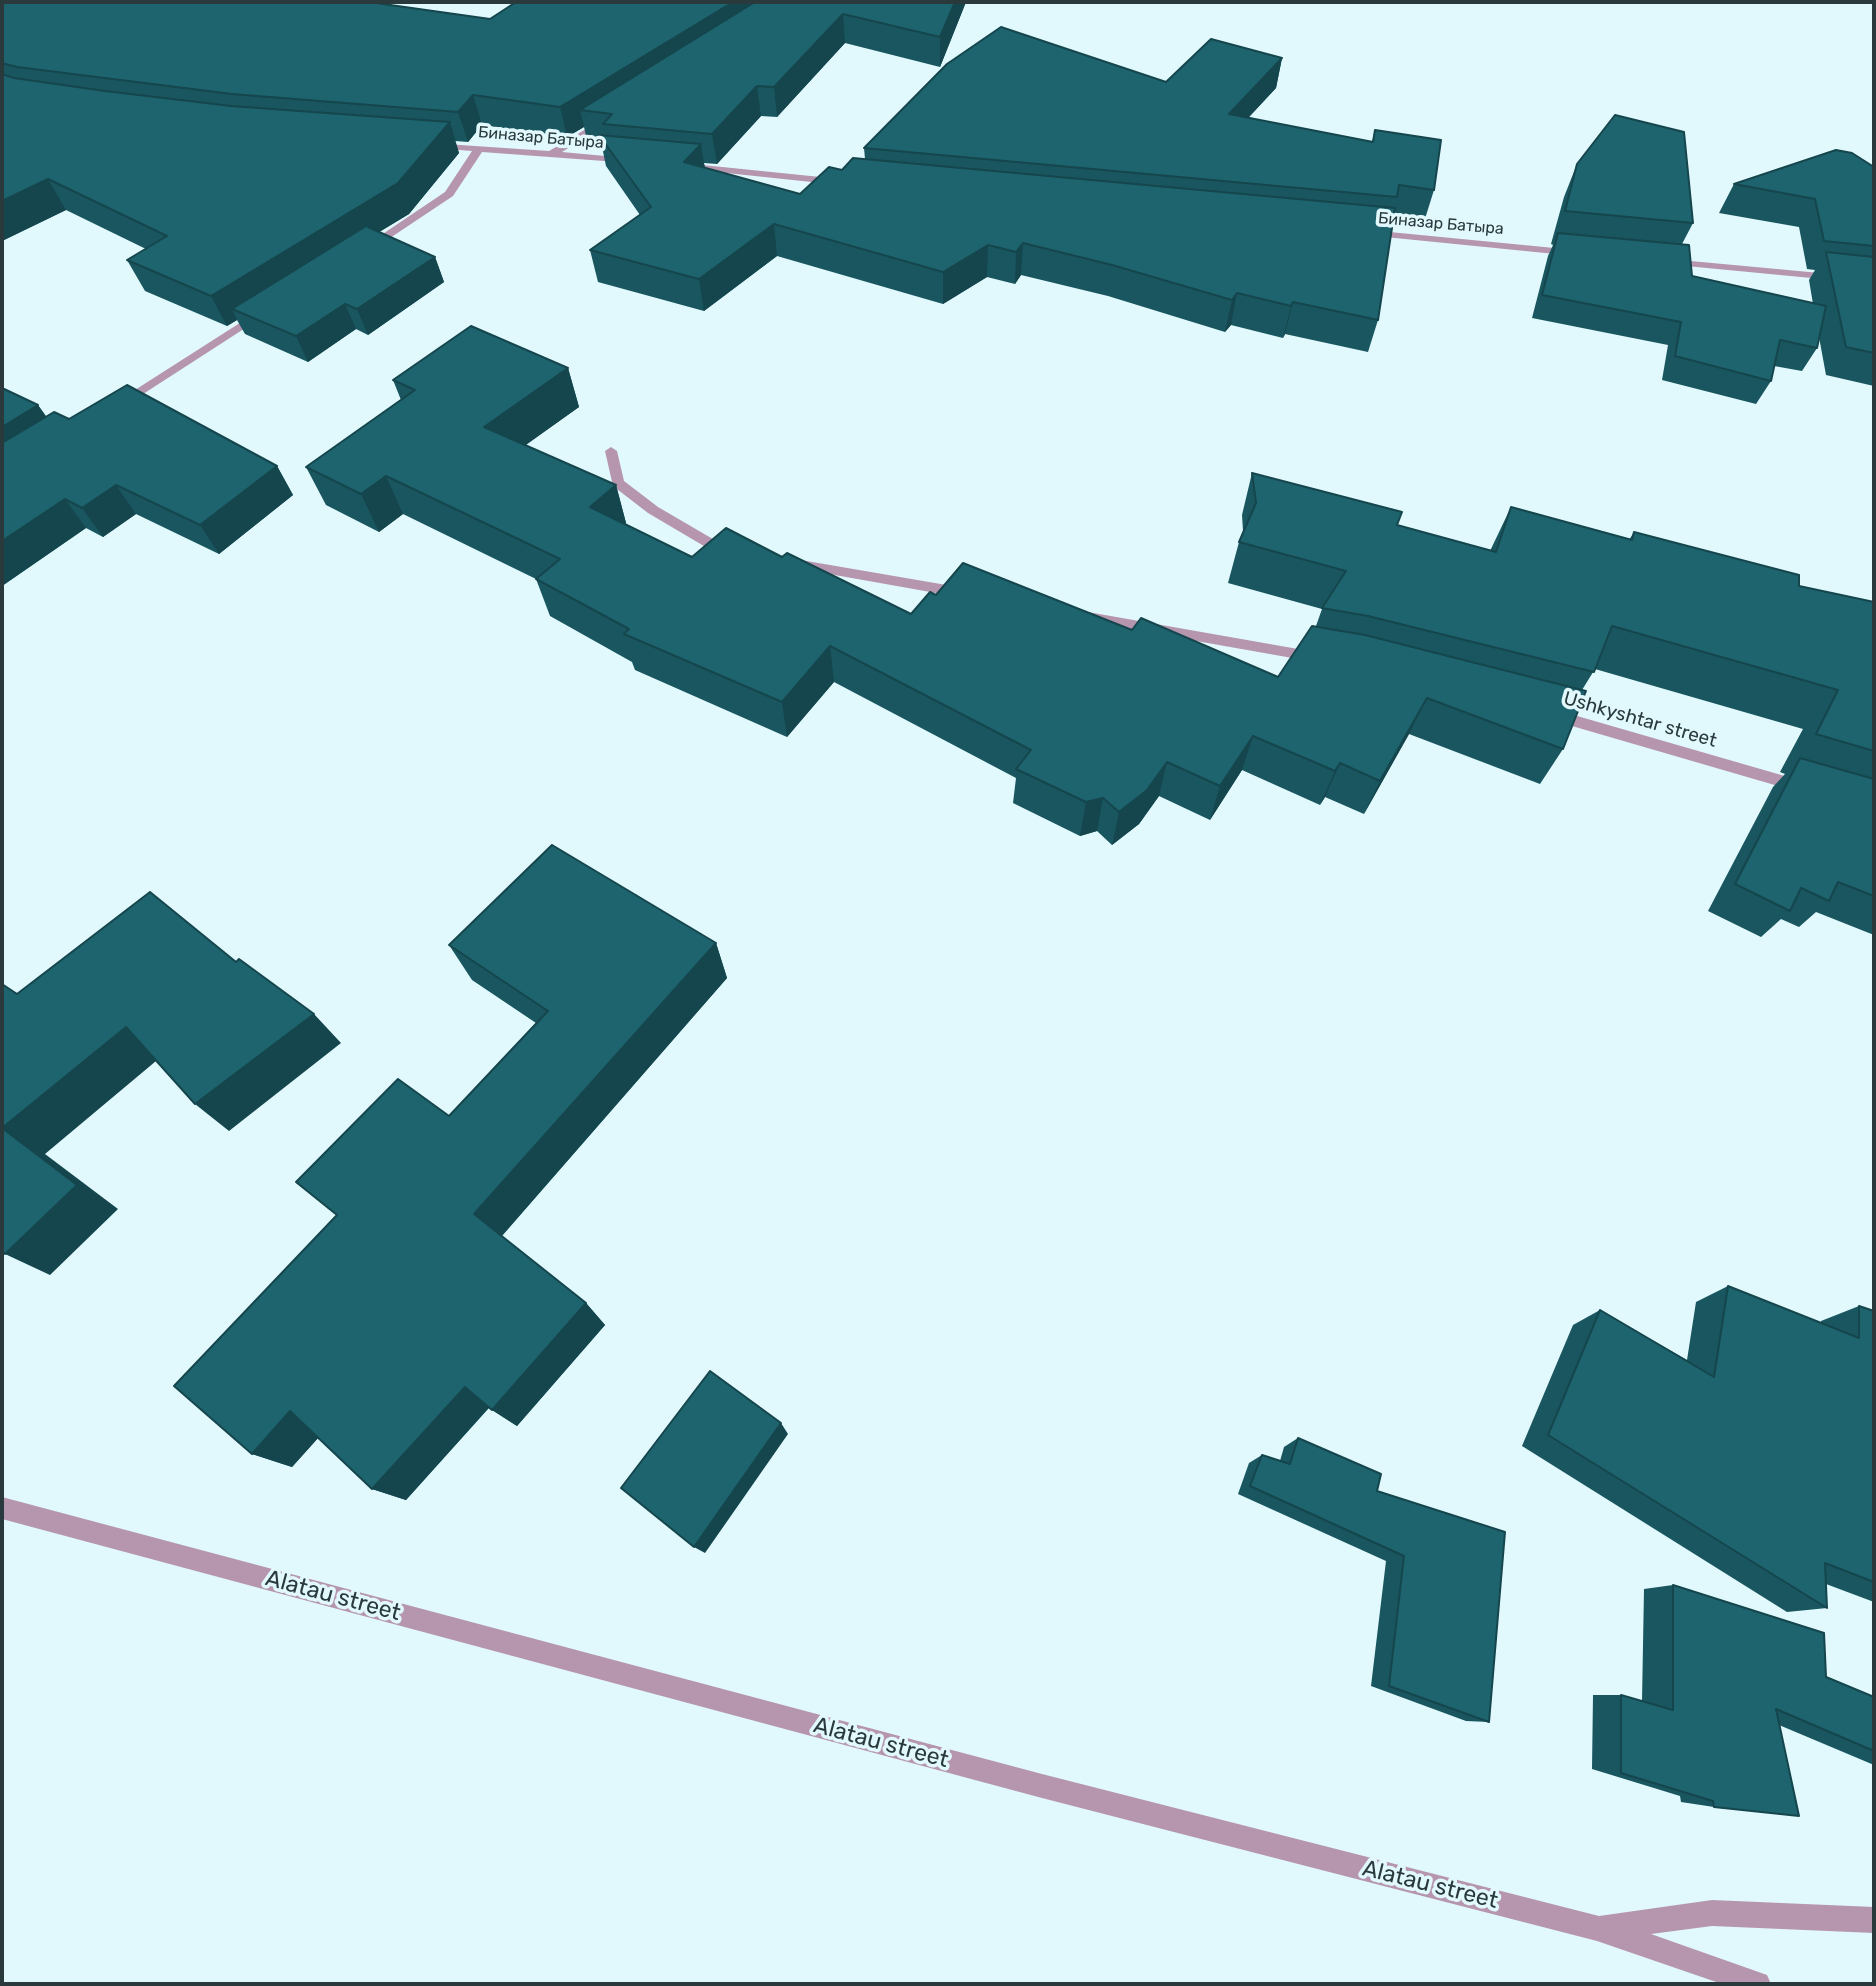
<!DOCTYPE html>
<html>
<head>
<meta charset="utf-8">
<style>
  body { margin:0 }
  #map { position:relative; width:1876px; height:1986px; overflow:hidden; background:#e1f9fd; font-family:Rubik,sans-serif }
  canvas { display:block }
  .frame { position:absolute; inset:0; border:4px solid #2a3a3c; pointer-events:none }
</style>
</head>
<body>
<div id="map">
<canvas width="1876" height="1986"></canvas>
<div class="frame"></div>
</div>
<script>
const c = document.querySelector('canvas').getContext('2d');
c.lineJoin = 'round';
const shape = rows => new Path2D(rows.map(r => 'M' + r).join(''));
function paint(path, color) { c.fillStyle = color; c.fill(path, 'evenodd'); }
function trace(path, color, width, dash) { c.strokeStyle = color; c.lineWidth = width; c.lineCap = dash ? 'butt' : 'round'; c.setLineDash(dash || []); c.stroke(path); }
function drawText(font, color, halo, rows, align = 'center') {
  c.font = font + ' Rubik,sans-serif'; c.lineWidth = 7; c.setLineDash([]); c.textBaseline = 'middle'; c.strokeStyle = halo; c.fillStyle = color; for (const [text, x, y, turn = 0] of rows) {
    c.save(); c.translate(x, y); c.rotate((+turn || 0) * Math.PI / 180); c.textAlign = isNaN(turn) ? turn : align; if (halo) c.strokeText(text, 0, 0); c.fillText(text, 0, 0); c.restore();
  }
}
paint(shape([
  [606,117,611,120,610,122,562,152,627,158,631,159,631,163,482,152,453,196,372,250,362,248,445,192,472,151,435,148,431,147,431,143,549,151,606,117],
  [683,163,840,179,845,182,840,185,679,168,679,164,683,163],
  [1369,230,1575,250,1581,253,1575,256,1365,235,1363,233,1369,230],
  [1669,259,1874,278,1874,284,1665,264,1665,260,1669,259],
  [257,312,267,314,123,407,119,408,113,404,257,312],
  [611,447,617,451,624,481,658,507,718,542,735,546,735,552,709,549,648,513,613,486,605,451,611,447],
  [795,559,964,588,971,593,964,598,790,567,790,561,795,559],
  [1088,612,1315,652,1322,657,1315,662,1083,621,1083,613,1088,612],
  [1553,709,1802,781,1810,787,1802,793,1548,719,1545,715,1548,711,1553,709],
  [2,1497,1042,1774,1599,1916,1712,1900,1874,1907,1874,1933,1712,1926,1651,1934,1767,1975,1771,1984,1722,1984,1597,1941,1042,1798,2,1519,2,1497]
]), '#b696af');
paint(shape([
  [2,2,490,19,966,2,940,67,845,43,777,117,761,116,717,164,704,163,705,168,800,194,842,170,865,159,864,148,1166,82,1282,58,1276,88,1248,118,1372,142,1375,130,1434,190,1424,222,1394,217,1378,320,1368,352,1285,334,1283,338,1231,325,1225,332,1108,296,1021,275,1015,284,987,277,943,304,777,256,704,311,598,282,590,250,640,215,606,166,601,142,587,140,584,127,567,137,482,125,468,142,455,141,459,153,409,214,379,232,435,257,444,282,368,335,356,329,308,362,245,334,237,320,227,326,145,291,127,260,146,249,66,210,2,241],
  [1577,164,1693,223,1682,244,1692,276,1813,304,1809,280,1815,270,1807,269,1799,227,1719,213,1734,184,1874,167,1874,386,1826,375,1819,337,1817,348,1802,371,1774,366,1771,381,1756,404,1662,380,1668,345,1532,318,1548,256,1553,245,1551,244,1564,197],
  [568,368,579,407,525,445,616,485,626,523,625,524,692,557,782,557,911,614,936,595,1132,630,1278,677,1316,626,1322,609,1228,583,1239,542,1243,531,1242,515,1252,473,1397,525,1490,551,1511,507,1629,540,1634,532,1799,586,1874,602,1874,935,1816,912,1799,927,1781,919,1761,937,1708,911,1773,787,1785,774,1780,772,1803,729,1595,669,1582,690,1563,749,1540,784,1409,734,1364,814,1325,797,1320,805,1242,770,1210,820,1159,796,1139,824,1112,845,1097,831,1080,836,1013,803,1016,778,834,682,787,737,635,670,632,662,550,616,536,579,403,514,379,532,326,505,306,467,401,400,393,380],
  [38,405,46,417,69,419,277,466,293,495,219,554,136,514,103,537,86,528,2,586],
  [716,943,727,978,502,1236,586,1303,605,1325,517,1426,489,1408,406,1500,372,1489,318,1438,292,1467,252,1454,449,1116,536,1023,472,980,449,945],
  [1728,1286,1821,1323,1821,1321,1859,1306,1874,1311,1874,1602,1826,1584,1827,1608,1787,1612,1522,1446,1573,1325,1600,1310,1687,1360,1696,1302],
  [1298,1438,1377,1491,1489,1722,1466,1721,1371,1686,1386,1561,1238,1494,1249,1463,1262,1455,1280,1461,1284,1447],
  [1673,1585,1826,1677,1874,1697,1874,1765,1779,1725,1714,1807,1681,1802,1680,1796,1592,1769,1593,1695,1621,1695,1642,1701,1644,1589]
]), '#1a565f');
paint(shape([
  [733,2,783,2,580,110,584,127,567,137,560,107],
  [955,2,966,2,940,67,940,37],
  [843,14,845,43,777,117,774,87],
  [1282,58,1276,88,1223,145,1229,114],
  [757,86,761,116,717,164,712,134],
  [473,95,482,125,468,142,458,112],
  [450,122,459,153,409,214,376,234,232,309,237,320,227,326,211,296],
  [701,144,706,176,684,162],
  [48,179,66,210,2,241,2,201],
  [774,224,777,256,704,311,699,279],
  [1023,243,1021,275,1015,284,1016,252],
  [988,245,987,277,943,304,943,272],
  [435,257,444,282,368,335,357,309],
  [1237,293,1231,325,1225,332,1232,300],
  [1293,302,1285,334,1283,338,1291,306],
  [345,304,356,329,308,362,296,336],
  [568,368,579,407,498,465,484,427],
  [38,405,59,434,2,471,2,427],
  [277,466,293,495,219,554,200,525],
  [386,476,403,514,379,532,361,494],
  [116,485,136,514,103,537,82,508],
  [616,485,626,523,602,545,590,507],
  [65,499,86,528,2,586,2,541],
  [830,646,834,682,787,737,782,702],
  [1427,698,1409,734,1364,814,1380,781],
  [1253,736,1242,770,1210,820,1220,786],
  [1167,762,1159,796,1139,824,1112,845,1119,812],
  [1340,763,1325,797,1320,805,1335,771],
  [1103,798,1097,831,1080,836,1086,802],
  [716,943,727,978,499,1239,474,1214],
  [314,1014,341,1043,229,1131,195,1104],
  [126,1027,162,1056,45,1154,118,1209,50,1275,5,1254,2,1128],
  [586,1303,605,1325,517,1426,492,1410],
  [465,1387,492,1404,406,1500,372,1489],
  [290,1411,328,1427,292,1467,252,1454],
  [781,1423,788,1434,705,1553,694,1547]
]), '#15464d');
const building = shape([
  [2,2,369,2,490,19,516,2,733,2,560,107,473,95,458,112,232,94,17,67,2,63,2,2],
  [755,2,955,2,940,37,843,14,774,87,757,86,712,134,603,124,612,114,580,110,755,2],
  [1001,27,1166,82,1211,39,1282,58,1229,114,1373,142,1375,130,1441,140,1434,190,1399,185,1397,197,864,148,947,64,1001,27],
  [2,74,14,78,105,91,231,106,450,122,398,183,211,296,127,260,167,236,48,179,2,201,2,74],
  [1615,115,1684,132,1693,223,1565,211,1577,164,1615,115],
  [599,135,701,144,684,162,800,194,829,167,842,170,853,158,1395,208,1378,320,1293,302,1291,306,1237,293,1232,300,1112,265,1023,243,1016,252,988,245,943,272,774,224,699,279,590,250,651,207,599,135],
  [1836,150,1852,153,1874,167,1874,246,1824,241,1815,199,1734,184,1836,150],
  [371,223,368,227,435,257,357,309,345,304,296,336,232,309,371,223],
  [1558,233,1689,245,1692,276,1826,306,1817,348,1780,340,1771,381,1675,356,1681,322,1542,295,1558,233],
  [1826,252,1874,257,1874,353,1846,347,1826,252],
  [471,326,568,368,484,427,616,485,590,507,692,557,726,528,782,557,787,553,911,614,930,592,936,595,963,563,1132,630,1141,618,1278,677,1312,626,1365,635,1586,691,1563,749,1427,698,1380,781,1340,763,1335,771,1253,736,1220,786,1167,762,1147,790,1119,812,1103,798,1086,802,1016,769,1031,750,830,646,782,702,624,634,629,629,536,579,560,559,386,476,361,494,306,467,415,390,393,380,471,326],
  [127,385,277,466,200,525,116,485,82,508,65,499,2,541,2,443,54,412,69,419,127,385],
  [2,388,38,405,2,427,2,388],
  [1252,473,1402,512,1397,525,1496,552,1511,507,1632,540,1634,532,1799,575,1799,586,1874,602,1874,751,1816,734,1838,690,1612,626,1594,672,1368,616,1322,608,1346,571,1239,542,1256,503,1252,473],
  [1800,758,1874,779,1874,896,1838,882,1829,901,1801,888,1790,911,1735,884,1800,758],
  [552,845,716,943,474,1214,586,1303,492,1410,465,1387,372,1489,290,1411,252,1454,174,1386,337,1215,296,1182,398,1079,449,1116,548,1011,449,945,552,845],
  [150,892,236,962,239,959,314,1014,195,1104,126,1027,2,1128,77,1185,5,1254,2,1252,2,984,17,994,150,892],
  [1728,1286,1859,1338,1859,1306,1874,1311,1874,1582,1825,1563,1827,1608,1548,1435,1600,1310,1714,1377,1728,1286],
  [710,1371,781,1423,694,1547,621,1488,710,1371],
  [1298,1438,1381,1474,1377,1491,1505,1532,1489,1722,1389,1686,1404,1556,1250,1486,1262,1455,1290,1464,1298,1438],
  [1673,1585,1824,1633,1826,1677,1874,1697,1874,1751,1776,1709,1799,1816,1714,1807,1713,1801,1621,1773,1621,1695,1673,1710,1673,1585]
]);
paint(building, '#1e646e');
trace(building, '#15464d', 2);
drawText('16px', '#2a3a3c', '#e1f9fd', [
  ["Биназар Батыра",541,138,5],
  ["Биназар Батыра",1441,224,5]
]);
drawText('19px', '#2a3a3c', '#e1f9fd', [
  ["Ushkyshtar street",1640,720,16]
]);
drawText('23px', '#2a3a3c', '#e1f9fd', [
  ["Alatau street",333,1596,15],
  ["Alatau street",881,1743,15],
  ["Alatau street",1430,1885,14]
]);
</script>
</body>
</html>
